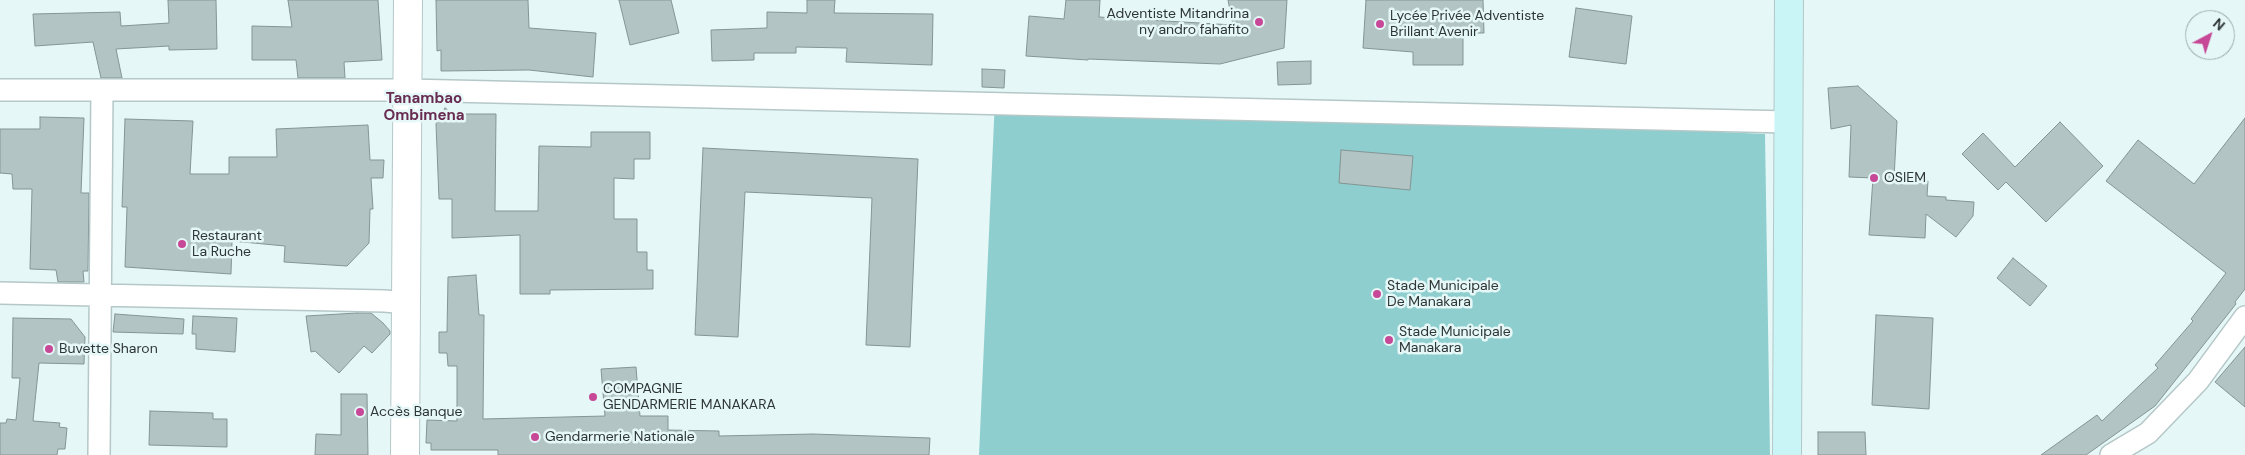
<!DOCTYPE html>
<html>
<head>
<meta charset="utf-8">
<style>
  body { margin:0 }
  #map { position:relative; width:2245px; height:455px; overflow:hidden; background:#e5f7f7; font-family:"DM Sans",sans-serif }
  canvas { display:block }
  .north { position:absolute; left:2185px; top:10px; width:50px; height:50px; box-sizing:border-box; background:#e5f7f7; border:1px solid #9caaaa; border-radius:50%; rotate:40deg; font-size:14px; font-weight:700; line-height:20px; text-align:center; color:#2f3636 }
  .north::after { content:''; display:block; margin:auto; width:18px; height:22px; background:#c64897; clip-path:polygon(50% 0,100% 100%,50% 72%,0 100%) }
</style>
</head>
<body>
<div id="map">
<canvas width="2245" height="455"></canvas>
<div class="north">N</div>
</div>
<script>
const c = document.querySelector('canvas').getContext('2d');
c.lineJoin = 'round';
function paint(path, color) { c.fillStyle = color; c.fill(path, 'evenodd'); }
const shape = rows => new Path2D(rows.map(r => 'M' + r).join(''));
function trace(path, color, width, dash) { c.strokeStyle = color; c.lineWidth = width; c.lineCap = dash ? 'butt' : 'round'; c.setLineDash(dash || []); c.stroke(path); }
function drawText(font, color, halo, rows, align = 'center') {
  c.font = font + ' "DM Sans",sans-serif'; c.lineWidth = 5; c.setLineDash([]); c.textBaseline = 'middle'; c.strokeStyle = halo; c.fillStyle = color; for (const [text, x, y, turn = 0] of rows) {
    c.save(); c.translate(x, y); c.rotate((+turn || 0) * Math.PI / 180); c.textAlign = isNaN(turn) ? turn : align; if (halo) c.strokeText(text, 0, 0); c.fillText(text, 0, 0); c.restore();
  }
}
paint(shape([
  [995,99,1765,134,1770,455,979,455]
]), '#8ecece');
const building = shape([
  [168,0,216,0,217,49,169,50,169,46,116,49,122,78,101,78,93,42,35,46,33,14,120,12,121,26,169,23,168,0],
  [288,0,378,0,382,60,344,62,345,78,298,78,296,60,252,60,252,26,292,27,288,0],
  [436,0,528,0,529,28,596,33,593,77,529,70,441,71,441,50,437,51,436,0],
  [619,0,671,0,679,33,630,45,619,0],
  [807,0,835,0,834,13,933,14,932,65,846,62,847,48,796,47,796,53,754,53,754,60,712,61,711,30,767,28,767,12,807,13,807,0],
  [1066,0,1100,0,1099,17,1233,25,1228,0,1287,0,1284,48,1220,64,1088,59,1088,60,1026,56,1029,16,1064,19,1066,0],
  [1366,0,1483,0,1484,33,1463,33,1463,65,1413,65,1413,52,1363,48,1366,0],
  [1576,8,1632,16,1626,64,1569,57,1576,8],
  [1311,61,1311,84,1278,85,1277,62,1311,61],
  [982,69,1005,70,1004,88,982,87,982,69],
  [1858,86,1897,121,1894,179,1928,181,1927,196,1946,197,1946,200,1974,202,1973,216,1956,237,1926,214,1925,238,1869,235,1873,178,1849,177,1851,125,1831,129,1828,88,1858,86],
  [445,108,454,114,496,114,495,211,538,211,539,146,591,147,591,132,650,132,650,159,634,159,634,179,614,178,614,219,637,219,637,252,647,252,647,270,653,270,653,289,550,290,550,294,520,294,520,235,452,238,452,199,439,199,436,124,445,108],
  [40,117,84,118,81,193,89,193,88,271,83,271,84,282,58,282,56,270,30,269,32,189,13,189,12,174,0,173,0,129,40,129,40,117],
  [2245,118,2245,289,2235,302,2236,304,2155,406,2086,455,2041,455,2097,415,2102,421,2158,368,2155,365,2193,321,2191,319,2226,273,2106,181,2138,140,2194,184,2245,118],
  [125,119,193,121,190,174,229,174,229,157,277,157,276,129,368,125,370,160,384,160,383,178,371,178,373,209,370,209,369,243,347,266,284,262,285,246,232,241,231,274,125,267,127,207,122,207,125,119],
  [2060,122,2103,166,2046,222,2006,182,1998,190,1962,154,1983,133,2015,167,2060,122],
  [703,148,918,159,910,347,866,345,872,198,745,192,738,337,695,335,703,148],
  [1341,150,1413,156,1410,190,1339,183,1341,150],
  [2013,258,2047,286,2030,306,1997,278,2013,258],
  [476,275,479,315,484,315,483,419,605,416,601,369,636,367,640,416,668,416,668,430,719,431,719,436,813,434,930,438,929,455,498,455,498,450,431,450,431,443,426,443,427,420,457,421,457,366,448,366,447,353,439,353,439,332,447,332,448,277,476,275],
  [357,313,371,313,383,323,390,331,390,334,372,353,364,346,339,373,315,351,311,352,306,316,357,313],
  [115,314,184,319,183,334,113,332,115,314],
  [1876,315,1933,318,1929,409,1872,405,1876,315],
  [193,316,237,318,235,352,196,349,196,334,192,334,193,316],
  [13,318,71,319,85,337,84,364,39,363,33,421,60,423,59,427,67,428,65,449,58,449,57,455,0,455,0,423,6,423,7,419,16,420,20,378,12,378,13,318],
  [2245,347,2245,407,2215,382,2245,347],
  [341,394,367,394,368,455,315,455,316,434,341,435,341,394],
  [150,411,213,413,213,419,227,419,227,447,149,445,150,411],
  [1818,432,1865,432,1866,455,1818,455,1818,432]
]);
paint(building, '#b2c4c4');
trace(building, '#849595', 1);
const minor = shape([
  [0,90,407,90,1788,122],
  [0,293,385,301,406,303],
  [99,455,102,90],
  [2111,455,2148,433,2198,381,2245,317]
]);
const tertiary = shape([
  [405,455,408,0]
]);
const secondary = shape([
  [1787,455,1789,0]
]);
trace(minor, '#b5c7c7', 24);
trace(tertiary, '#b5c7c7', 30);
trace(secondary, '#b5c7c7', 30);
trace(minor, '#fff', 21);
trace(tertiary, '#fff', 28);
trace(secondary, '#c9f5f6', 28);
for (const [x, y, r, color] of [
  [1259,22,5,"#c64897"],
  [1380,24,5,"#c64897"],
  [1874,178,5,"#c64897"],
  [182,244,5,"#c64897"],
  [1377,294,5,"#c64897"],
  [1389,340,5,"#c64897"],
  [49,349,5,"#c64897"],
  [593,397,5,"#c64897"],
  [360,412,5,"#c64897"],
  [535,437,5,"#c64897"]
]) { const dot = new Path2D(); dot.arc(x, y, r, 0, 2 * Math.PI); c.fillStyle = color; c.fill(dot); trace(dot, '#e5f7f7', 2); }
drawText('14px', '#2f3636', '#e5f7f7', [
  ["Adventiste Mitandrina",1249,14,"right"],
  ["ny andro fahafito",1249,30,"right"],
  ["Lycée Privée Adventiste",1390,16],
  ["Brillant Avenir",1390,32],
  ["OSIEM",1884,178],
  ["Restaurant",192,236],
  ["La Ruche",192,252],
  ["Stade Municipale",1387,286],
  ["De Manakara",1387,302],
  ["Stade Municipale",1399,332],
  ["Manakara",1399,348],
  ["Buvette Sharon",59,349],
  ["COMPAGNIE",603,389],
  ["GENDARMERIE MANAKARA",603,405],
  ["Accès Banque",370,412],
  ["Gendarmerie Nationale",545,437]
], 'left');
drawText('bold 15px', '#672a50', '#e5f7f7', [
  ["Tanambao",424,99],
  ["Ombimena",424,116]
]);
</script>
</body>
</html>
